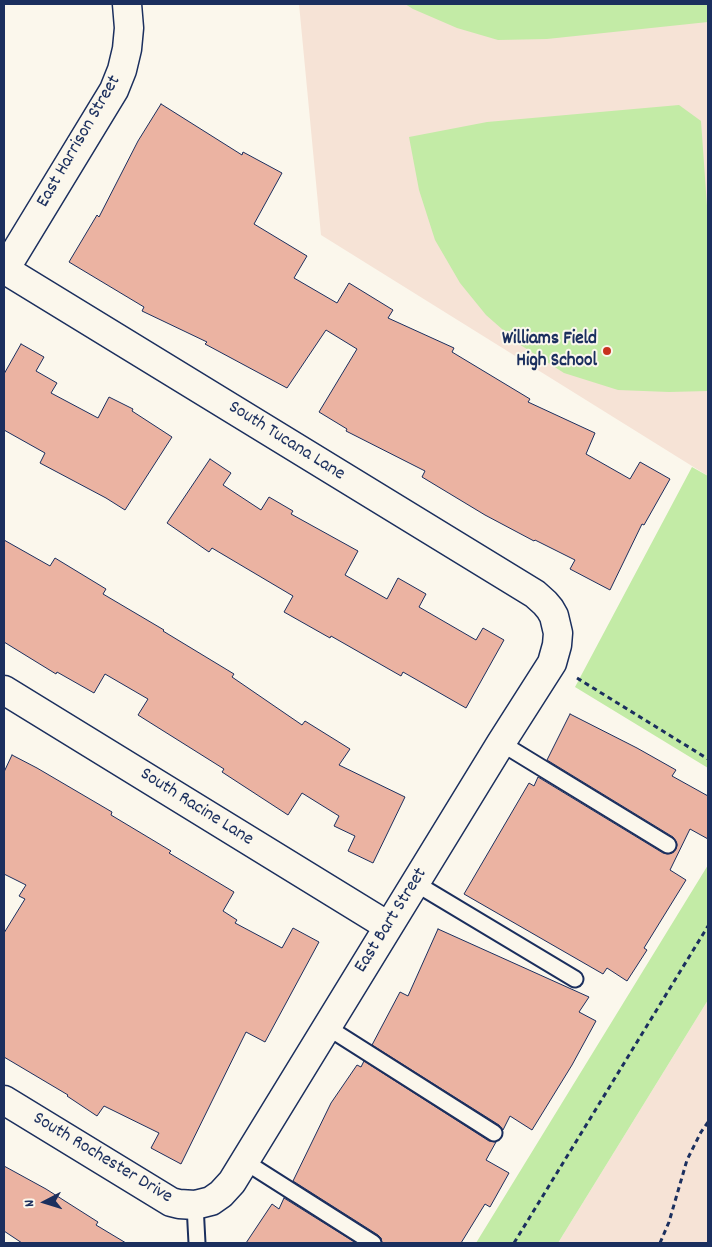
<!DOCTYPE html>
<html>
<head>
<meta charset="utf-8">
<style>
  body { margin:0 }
  #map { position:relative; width:712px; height:1247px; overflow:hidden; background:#fbf7ec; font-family:Dekko,sans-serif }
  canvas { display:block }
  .frame { position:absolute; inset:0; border:5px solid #1b2f5e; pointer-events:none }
  .north { position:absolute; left:20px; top:1177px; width:50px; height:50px; -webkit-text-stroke:4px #fbf7ec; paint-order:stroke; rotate:265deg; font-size:14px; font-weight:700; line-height:20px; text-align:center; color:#1b2f5e }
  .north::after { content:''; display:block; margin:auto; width:18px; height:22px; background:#1b2f5e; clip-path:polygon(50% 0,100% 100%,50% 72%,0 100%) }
</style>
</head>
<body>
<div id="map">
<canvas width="712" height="1247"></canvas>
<div class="frame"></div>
<div class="north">N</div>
</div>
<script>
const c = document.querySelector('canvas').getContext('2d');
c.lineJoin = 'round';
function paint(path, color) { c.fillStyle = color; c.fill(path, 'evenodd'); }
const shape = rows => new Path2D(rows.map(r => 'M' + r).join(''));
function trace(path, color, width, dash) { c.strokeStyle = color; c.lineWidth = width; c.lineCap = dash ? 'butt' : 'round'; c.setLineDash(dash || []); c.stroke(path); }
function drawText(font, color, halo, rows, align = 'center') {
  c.font = font + ' Dekko,sans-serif'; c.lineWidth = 4; c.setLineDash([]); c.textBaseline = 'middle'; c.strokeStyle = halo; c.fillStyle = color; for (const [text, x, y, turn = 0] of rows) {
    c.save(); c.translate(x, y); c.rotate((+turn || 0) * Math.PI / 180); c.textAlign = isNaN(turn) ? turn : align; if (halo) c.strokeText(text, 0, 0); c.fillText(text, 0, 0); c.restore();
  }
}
paint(shape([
  [299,4,708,4,708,476,321,235],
  [708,1000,708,1243,558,1243]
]), '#f6e3d6');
paint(shape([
  [405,4,708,4,708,22,547,39,498,40,457,28,413,9],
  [679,105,701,121,708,220,708,391,669,392,618,390,564,373,519,344,486,315,460,283,435,240,419,190,409,137,487,122],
  [692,467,708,476,708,768,575,687],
  [708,865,708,1000,558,1243,476,1243]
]), '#c3eba6');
const building = shape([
  [161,104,242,155,243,152,282,173,254,224,307,256,294,278,337,303,349,283,393,310,388,318,454,348,452,352,530,399,528,402,595,433,586,454,630,479,640,462,670,479,644,525,642,524,610,590,570,569,575,560,535,540,534,541,485,515,422,477,425,471,346,431,347,429,319,412,357,349,326,330,287,388,205,344,207,342,142,311,144,307,69,262,97,215,99,217,138,141,161,104],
  [21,344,44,357,36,371,57,383,51,393,98,418,109,397,133,409,132,411,172,437,125,510,106,498,40,463,45,453,4,430,4,374,21,344],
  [210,459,231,473,223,485,261,510,269,497,293,511,291,514,358,551,345,575,387,599,398,578,426,594,419,607,476,640,483,628,504,640,466,708,403,672,401,676,331,636,330,638,284,612,293,596,212,548,209,552,167,523,210,459],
  [4,540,50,566,55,558,106,589,103,594,164,630,163,631,234,674,232,677,302,725,305,721,350,749,339,765,405,797,373,863,348,851,355,836,334,826,339,816,302,793,288,815,222,772,224,769,138,715,148,699,105,674,94,693,57,672,56,674,4,642,4,540],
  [570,714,637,748,676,770,672,776,708,796,708,839,690,829,670,870,686,880,644,948,647,950,627,981,607,968,603,974,464,894,529,783,534,786,538,777,663,853,667,854,672,853,676,849,677,845,676,841,673,837,547,760,570,714],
  [12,755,37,768,112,812,111,815,171,851,169,853,234,892,223,911,237,920,235,923,282,948,293,928,319,942,265,1042,246,1032,181,1164,151,1148,159,1133,104,1106,97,1116,67,1096,68,1095,4,1057,4,933,25,899,19,896,26,885,4,874,4,772,12,755],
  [438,929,589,997,579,1012,596,1021,572,1065,532,1130,510,1116,503,1130,499,1125,372,1045,400,992,408,996,438,929],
  [364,1061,489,1141,496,1142,486,1160,509,1173,490,1207,485,1204,461,1243,382,1243,381,1238,378,1235,293,1181,331,1103,357,1065,361,1067,364,1061],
  [4,1166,46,1189,98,1222,96,1225,126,1243,22,1243,4,1231,4,1166],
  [284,1198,356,1243,246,1243,272,1204,279,1209,284,1198]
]);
paint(building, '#ebb3a2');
trace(building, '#1b2f5e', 1);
const lane = shape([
  [501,743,668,845],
  [415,883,575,979],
  [327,1027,494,1133],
  [244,1161,373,1243],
  [195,1205,197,1243]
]);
const street = shape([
  [4,269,535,594,545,603,550,609,554,616,558,633,557,645,552,663,501,743,232,1182,221,1194,211,1201,195,1205,179,1204,171,1202,4,1100],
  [4,271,114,90,122,70,127,49,129,28,127,4],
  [4,690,388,926]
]);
trace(lane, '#1b2f5e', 19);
trace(street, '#1b2f5e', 31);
trace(shape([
  [577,678,708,759],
  [514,1243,708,926],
  [660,1243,669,1222,687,1160,701,1132,708,1122]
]), '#1b2f5e', 3, [5, 4]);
trace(lane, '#fbf7ec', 15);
trace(street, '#fbf7ec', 28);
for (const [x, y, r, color] of [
  [607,351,5,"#c8321e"]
]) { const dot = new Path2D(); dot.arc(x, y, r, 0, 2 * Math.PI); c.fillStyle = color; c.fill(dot); trace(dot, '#fbf7ec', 2); }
drawText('19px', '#1b2f5e', '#fbf7ec', [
  ["East Harrison Street",80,142,-60],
  ["South Tucana Lane",286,442,32],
  ["South Racine Lane",196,808,32],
  ["East Bart Street",392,921,-58],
  ["South Rochester Drive",102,1159,31]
]);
drawText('bold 19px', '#1b2f5e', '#fbf7ec', [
  ["Williams Field",597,340],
  ["High School",597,362]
], 'right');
</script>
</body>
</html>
